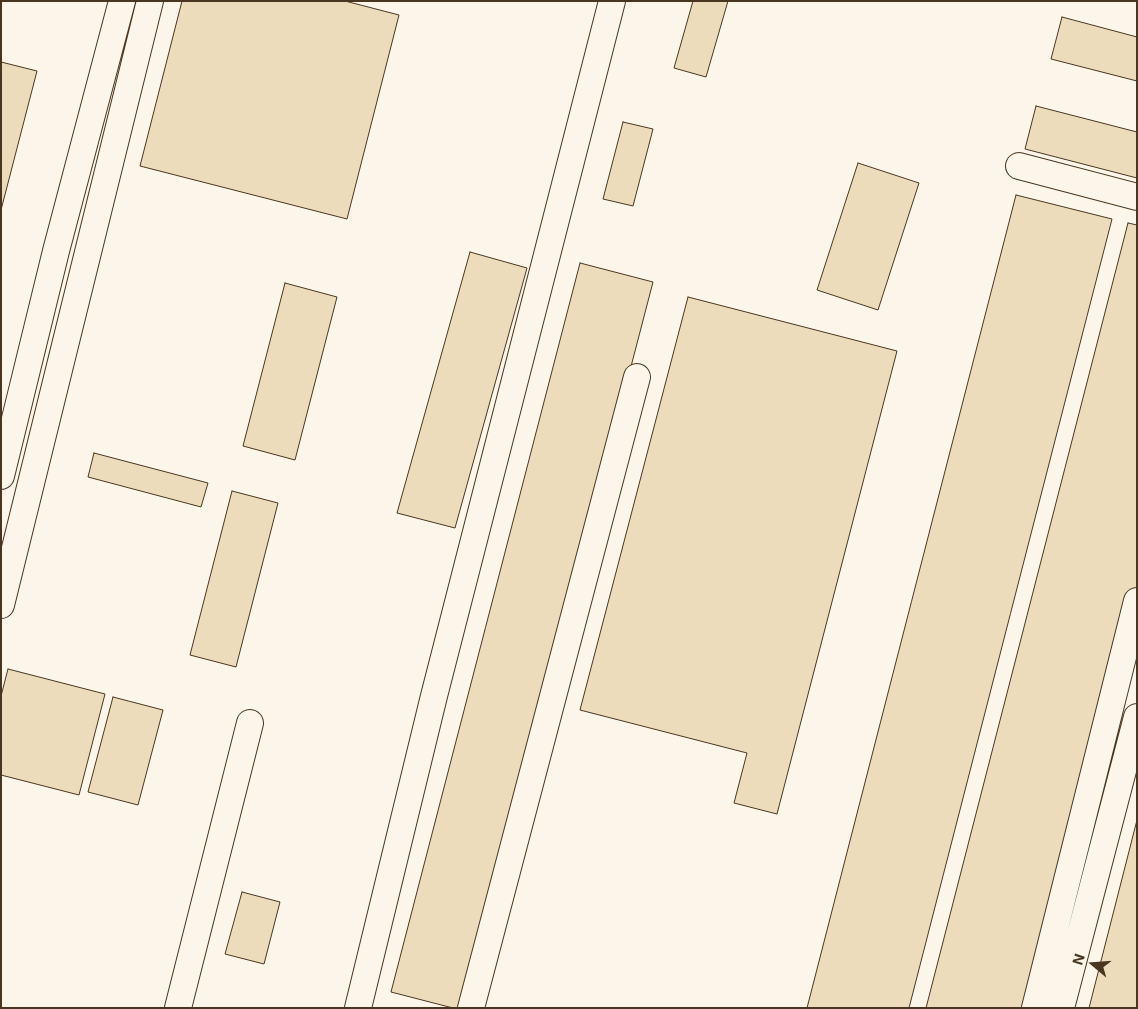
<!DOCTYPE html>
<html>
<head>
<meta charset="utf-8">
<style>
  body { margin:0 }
  #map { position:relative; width:1138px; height:1009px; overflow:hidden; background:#fbf6e9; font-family:Inter,sans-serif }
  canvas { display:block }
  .frame { position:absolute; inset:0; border:2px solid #4a3520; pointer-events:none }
  .north { position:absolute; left:1068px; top:939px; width:50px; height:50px; -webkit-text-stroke:4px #fbf6e9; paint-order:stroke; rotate:288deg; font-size:14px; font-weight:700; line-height:20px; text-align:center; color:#4a3520 }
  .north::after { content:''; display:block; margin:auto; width:18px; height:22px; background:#4a3520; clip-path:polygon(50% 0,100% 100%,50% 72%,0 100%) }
</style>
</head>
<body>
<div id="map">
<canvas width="1138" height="1009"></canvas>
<div class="frame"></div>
<div class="north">N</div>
</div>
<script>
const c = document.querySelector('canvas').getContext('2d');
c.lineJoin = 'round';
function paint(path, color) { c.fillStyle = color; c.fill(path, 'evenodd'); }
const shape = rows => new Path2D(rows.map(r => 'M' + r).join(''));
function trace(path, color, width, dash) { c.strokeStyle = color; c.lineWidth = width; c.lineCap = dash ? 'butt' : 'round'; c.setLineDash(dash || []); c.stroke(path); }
const building = shape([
  [182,1,345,1,399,15,347,219,140,166,182,1],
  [693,1,728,1,706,77,674,68,693,1],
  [1062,17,1137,37,1137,81,1051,59,1062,17],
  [1,62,37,71,1,210,1,62],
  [1036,106,1137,132,1137,178,1025,149,1036,106],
  [623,122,653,129,633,206,603,199,623,122],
  [858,163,919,183,878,310,817,290,858,163],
  [1016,195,1112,219,909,1008,807,1008,1016,195],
  [1128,223,1137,225,1137,586,1029,1008,926,1008,1128,223],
  [470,252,527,268,455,528,397,513,470,252],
  [580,263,653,282,464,1008,453,1008,391,992,580,263],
  [285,283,337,297,295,460,243,446,285,283],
  [688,297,897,351,777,814,734,803,747,753,580,710,688,297],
  [94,453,208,483,201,507,88,477,94,453],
  [232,491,278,503,236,667,190,655,232,491],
  [8,669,105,694,79,795,1,775,1,696,8,669],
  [113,697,163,710,138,805,88,792,113,697],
  [1137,820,1137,1008,1089,1008,1137,820],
  [242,892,280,902,264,964,225,954,242,892]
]);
paint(building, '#ecdcbc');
trace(building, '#4a3520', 1);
const minor = shape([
  [1019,166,1137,197],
  [1,476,56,251,122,1],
  [1,605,150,1],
  [178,1008,250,723],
  [358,1008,434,696,612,1],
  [471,1008,637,377],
  [1035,1008,1137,601],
  [1061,1008,1137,717]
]);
trace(minor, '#4a3520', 28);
trace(minor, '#fbf6e9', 26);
</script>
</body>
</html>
